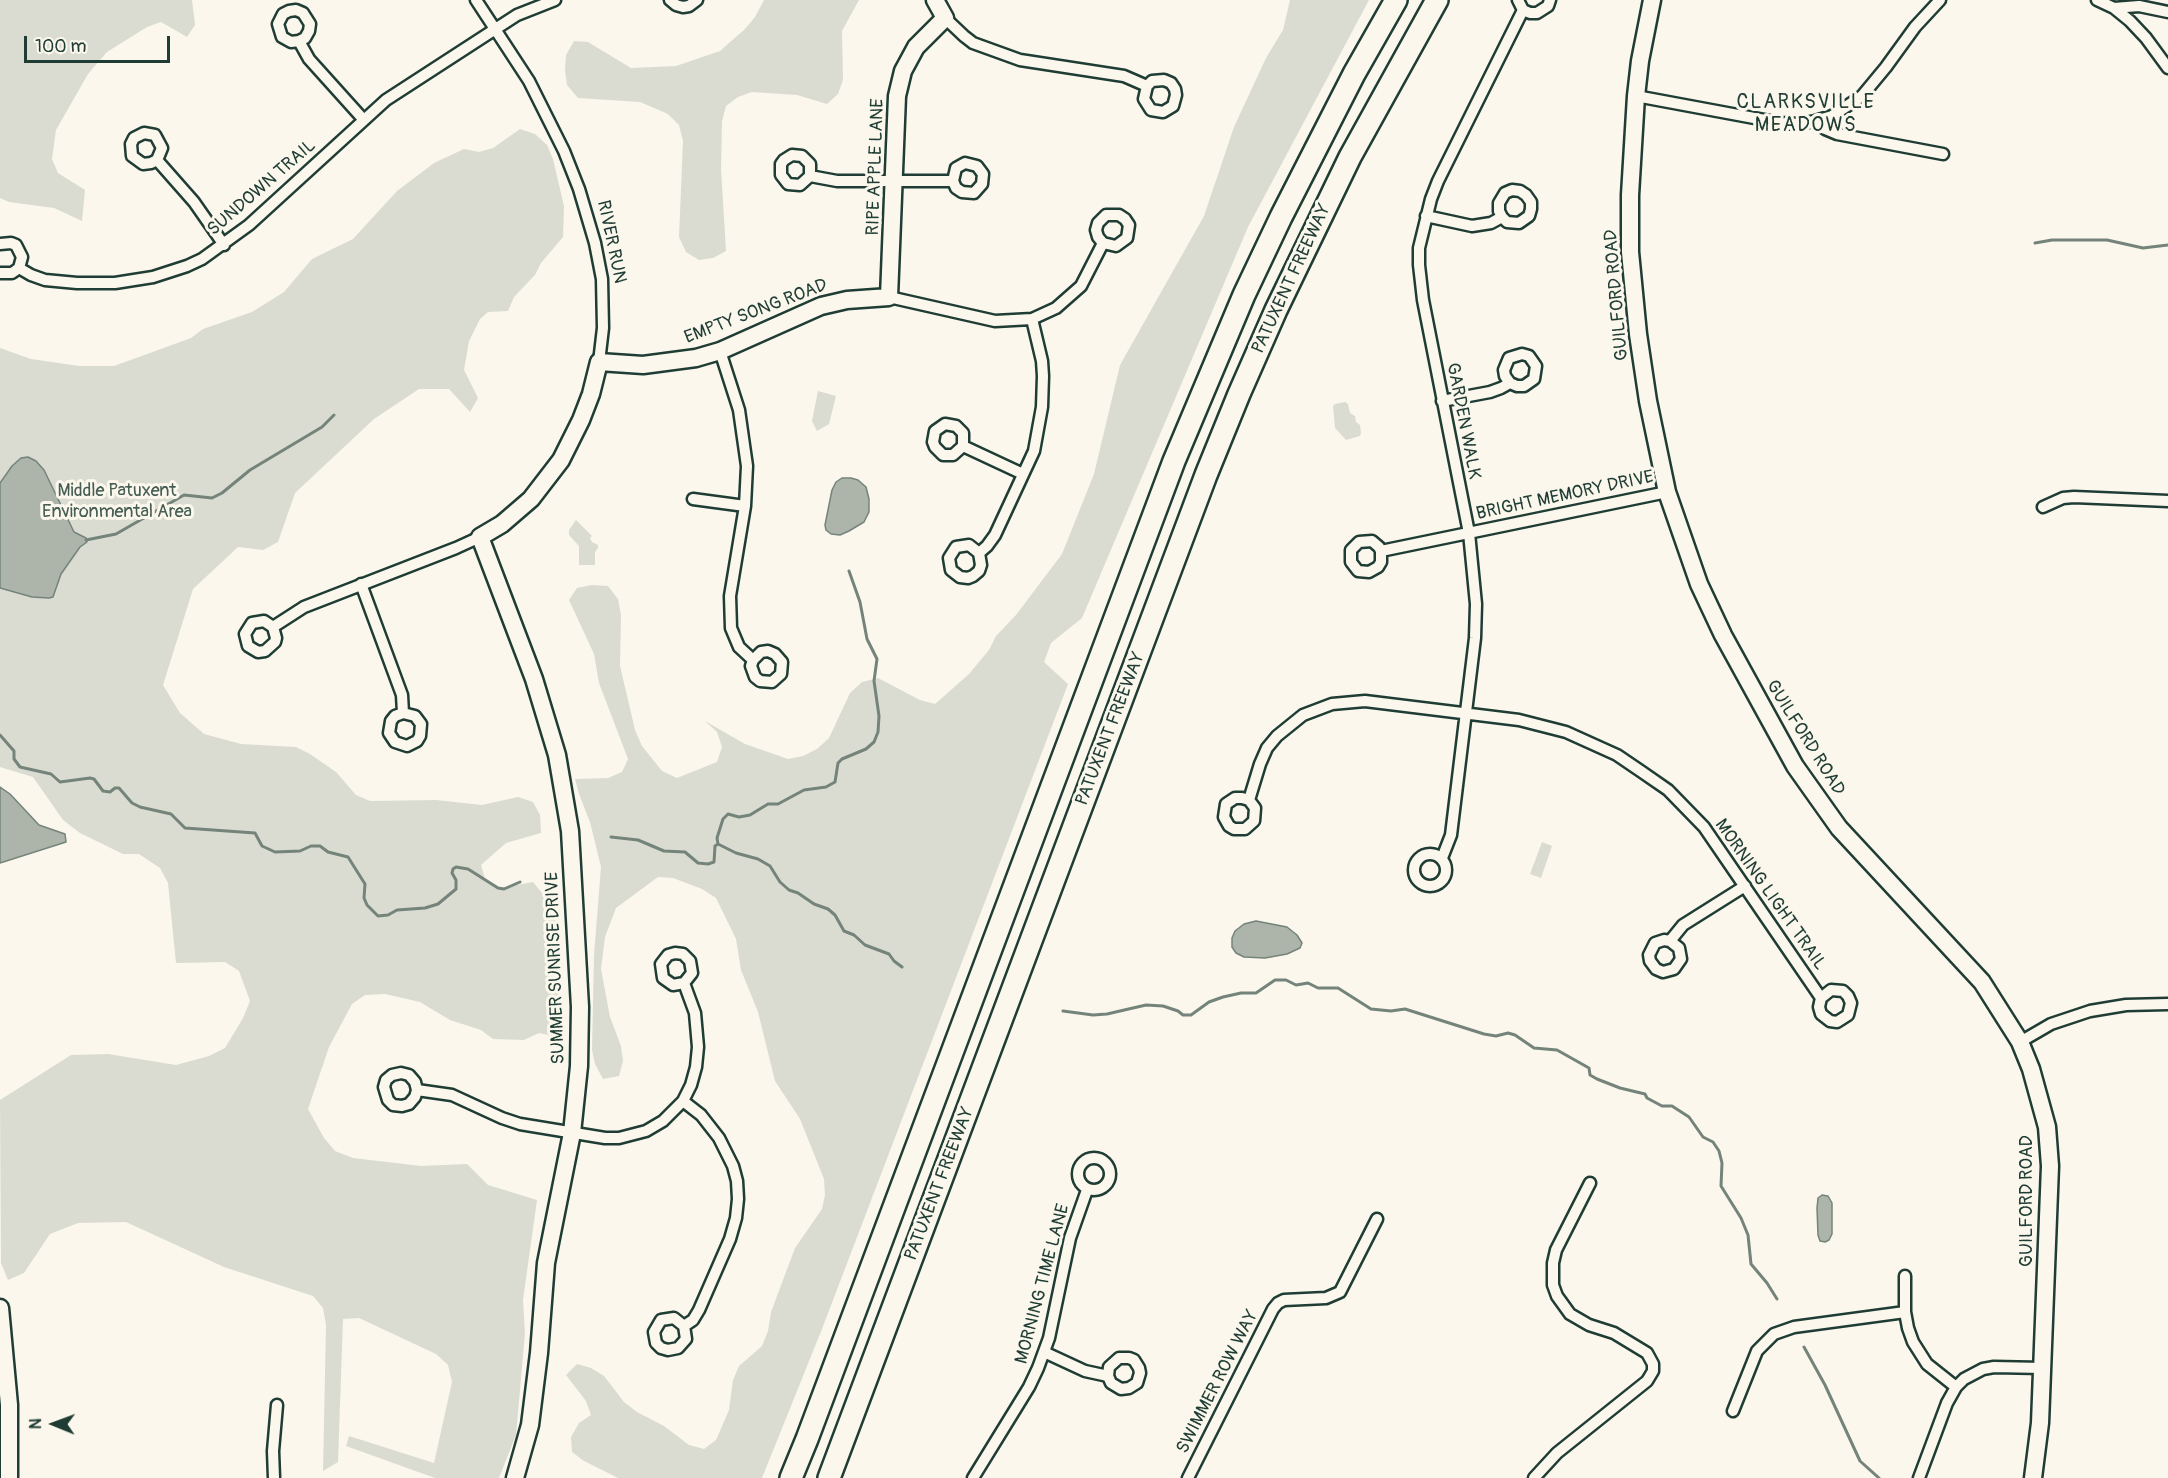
<!DOCTYPE html>
<html>
<head>
<meta charset="utf-8">
<style>
  body { margin:0 }
  #map { position:relative; width:2168px; height:1478px; overflow:hidden; background:#fbf7ec; font-family:Pangolin,sans-serif }
  canvas { display:block }
  .north { position:absolute; left:24px; top:1394px; width:60px; height:60px; -webkit-text-stroke:4px #fbf7ec; paint-order:stroke; rotate:271deg; font-size:16px; font-weight:700; line-height:24px; text-align:center; color:#1f3d34 }
  .north::after { content:''; display:block; margin:auto; width:21px; height:27px; background:#1f3d34; clip-path:polygon(50% 0,100% 100%,50% 72%,0 100%) }
  .scale { position:absolute; left:24px; top:36px; width:146px; height:27px; box-sizing:border-box; border:3px solid #1f3d34; border-top:0; padding-left:8px; font-size:18px; line-height:21px; white-space:nowrap; color:#1f3d34; -webkit-text-stroke:4px #fbf7ec; paint-order:stroke }
</style>
</head>
<body>
<div id="map">
<canvas width="2168" height="1478"></canvas>
<div class="north">N</div>
<div class="scale">100 m</div>
</div>
<script>
const c = document.querySelector('canvas').getContext('2d');
c.lineJoin = 'round';
function paint(path, color) { c.fillStyle = color; c.fill(path, 'evenodd'); }
const shape = rows => new Path2D(rows.map(r => 'M' + r).join(''));
function trace(path, color, width, dash) { c.strokeStyle = color; c.lineWidth = width; c.lineCap = dash ? 'butt' : 'round'; c.setLineDash(dash || []); c.stroke(path); }
function drawText(font, color, halo, rows, align = 'center') {
  c.font = font + ' Pangolin,sans-serif'; c.lineWidth = 6; c.setLineDash([]); c.textBaseline = 'middle'; c.strokeStyle = halo; c.fillStyle = color; for (const [text, x, y, turn = 0] of rows) {
    c.save(); c.translate(x, y); c.rotate((+turn || 0) * Math.PI / 180); c.textAlign = isNaN(turn) ? turn : align; if (halo) c.strokeText(text, 0, 0); c.fillText(text, 0, 0); c.restore();
  }
}
paint(shape([
  [0,0,192,0,195,25,187,37,161,22,147,27,107,52,88,74,56,130,52,159,58,173,85,190,82,221,54,208,9,202,0,198],
  [764,0,859,0,842,31,843,80,838,94,827,104,797,95,752,92,738,97,726,106,722,121,721,169,726,251,713,258,699,260,686,252,679,237,683,141,679,125,668,114,640,102,578,98,567,85,565,70,566,55,574,41,588,42,631,68,676,66,720,51,745,29,755,17],
  [1290,0,1369,0,1248,227,1082,618,1051,643,1044,662,1068,684,822,1329,762,1478,618,1478,584,1461,572,1452,571,1437,579,1423,591,1415,586,1401,566,1375,577,1364,591,1368,604,1376,624,1402,637,1412,664,1426,689,1445,704,1449,716,1440,729,1410,733,1380,739,1366,762,1346,768,1331,771,1312,795,1248,822,1209,825,1195,824,1179,800,1119,775,1081,758,1012,741,970,736,939,716,898,702,889,673,878,658,877,616,908,605,937,601,969,610,1017,621,1046,623,1061,619,1076,603,1079,595,1064,592,1050,594,955,601,867,590,822,579,794,575,779,608,778,622,772,628,759,599,683,594,654,569,600,577,588,592,585,608,586,618,599,621,615,620,666,635,730,642,746,662,771,677,778,717,762,722,747,717,732,705,721,745,744,788,759,803,756,817,749,829,738,850,693,862,682,878,678,920,700,935,704,969,674,989,650,996,636,1016,615,1062,554,1094,474,1120,365,1204,216,1234,127,1266,58,1283,30],
  [520,129,535,134,547,145,553,159,564,206,563,237,541,263,535,275,514,297,508,311,488,312,480,319,469,341,464,370,478,398,470,412,449,389,419,389,374,419,295,493,278,542,263,550,238,547,193,589,163,685,180,713,204,734,241,744,296,747,310,754,336,772,356,795,370,801,436,800,482,805,518,797,533,802,540,815,541,833,506,843,481,865,485,879,500,888,533,882,542,893,556,923,560,1020,553,1036,539,1033,524,1040,493,1039,481,1030,450,1020,420,1002,385,994,365,995,352,1004,329,1047,308,1109,324,1138,335,1151,353,1158,421,1166,467,1164,488,1185,537,1200,523,1300,525,1333,516,1435,499,1478,435,1478,346,1446,349,1436,434,1463,452,1382,448,1365,436,1354,359,1318,343,1319,338,1462,323,1471,326,1325,323,1308,313,1296,224,1267,126,1222,78,1223,50,1234,24,1273,8,1280,1,1263,0,1100,71,1055,108,1054,176,1065,209,1056,225,1048,243,1018,250,1001,239,971,225,962,176,963,168,883,160,868,139,854,123,854,80,833,63,820,33,777,0,767,0,348,31,359,79,366,114,366,191,338,203,329,252,312,284,292,312,259,353,239,397,191,434,163,464,149,479,152,493,148],
  [818,391,836,396,829,424,817,431,812,421],
  [1345,402,1348,404,1350,413,1355,416,1356,422,1360,425,1361,433,1360,436,1346,440,1335,428,1333,406,1335,404],
  [576,520,592,536,590,538,592,542,598,545,598,548,595,552,595,565,579,565,579,546,569,535,569,530],
  [1542,842,1552,846,1541,878,1530,874]
]), '#dbdcd1');
const water = shape([
  [28,457,36,461,44,470,74,532,86,538,87,542,80,547,61,574,53,597,49,598,32,597,0,588,0,483,12,466,21,458,28,457],
  [842,478,851,478,858,480,866,487,869,499,869,512,864,522,849,531,840,535,831,534,826,530,825,525,832,490,836,482,842,478],
  [0,787,10,794,39,825,65,834,66,842,0,863,0,787],
  [1256,921,1287,927,1297,935,1302,943,1300,948,1287,954,1265,958,1244,957,1236,953,1232,947,1232,938,1235,931,1244,924,1256,921],
  [1822,1195,1828,1196,1832,1203,1832,1234,1829,1240,1825,1242,1820,1241,1818,1235,1817,1208,1818,1198,1822,1195]
]);
paint(water, '#adb4aa');
trace(water, '#74847b', 1.5);
trace(shape([
  [2035,243,2052,240,2107,240,2143,248,2168,245],
  [86,540,116,534,184,495,212,498,222,493,250,470,322,427,334,415],
  [0,735,14,751,14,759,20,767,51,774,60,782,90,778,94,779,103,791,110,792,115,788,119,788,132,803,140,807,171,814,185,828,255,833,262,846,275,852,300,851,311,846,320,846,328,852,348,857,365,884,364,898,367,905,378,916,388,915,397,910,425,908,438,904,456,889,456,880,452,873,453,869,456,867,468,869,498,888,504,889,520,882],
  [611,837,638,840,664,851,685,852,698,863,708,864,714,862,715,846,718,844,736,853,758,859,770,866,780,882,789,890,798,893,814,904,828,909,835,915,844,931,854,935,865,945,889,954,894,961,902,967],
  [718,844,717,838,723,819,728,814,739,817,750,815,768,804,778,804,804,790,826,787,835,782,838,763,842,759,866,749,874,742,878,732,879,716,874,681,877,659,867,639,860,602,849,571],
  [1063,1011,1093,1015,1107,1014,1146,1005,1163,1006,1178,1011,1183,1015,1191,1015,1209,1002,1223,997,1241,993,1256,993,1275,980,1286,980,1296,985,1308,983,1318,988,1338,988,1371,1009,1391,1011,1405,1009,1484,1034,1496,1036,1508,1033,1515,1035,1534,1048,1557,1050,1589,1068,1590,1075,1597,1079,1620,1088,1645,1094,1647,1098,1662,1106,1672,1106,1689,1117,1703,1137,1713,1142,1719,1151,1722,1163,1721,1186,1741,1218,1748,1235,1751,1264,1767,1283,1777,1299],
  [1804,1347,1825,1385,1860,1461,1879,1478]
]), '#74847b', 3);
const street = shape([
  [476,0,529,81,564,151,579,189,595,243,602,279,603,328,599,362],
  [670,0,676,5,683,7,689,6,697,0],
  [1518,0,1523,10,1530,13,1537,13,1548,6,1550,0],
  [2097,0,2114,8,2130,21,2146,38,2168,68],
  [2114,8,2139,6,2168,12],
  [945,18,964,36,973,43,1020,60,1124,76,1147,86,1152,81,1164,80,1171,83,1175,89,1176,95,1173,106,1163,112,1151,110,1144,99,1147,86],
  [299,41,305,38,309,31,310,24,303,13,296,10,289,11,283,14,278,24,282,37,291,42,299,41,309,59,363,119],
  [1636,96,1781,123,1799,124,1815,121,1832,116,1862,96,1886,67,1915,27,1940,0],
  [1815,121,1825,129,1837,134,1943,154],
  [157,160,162,148,155,135,144,133,134,138,131,144,132,156,143,164,151,163,157,160,194,202,224,245],
  [810,176,800,185,788,184,781,175,781,164,784,160,792,155,802,156,810,164,810,176,837,181,953,181,956,168,965,163,977,166,983,174,982,184,974,193,962,192,956,188,953,181],
  [1426,216,1472,226,1491,223,1502,217,1507,222,1519,223,1529,216,1531,209,1531,202,1526,195,1520,191,1512,190,1505,193,1499,203,1499,211,1502,217],
  [0,244,11,243,16,245,22,257,19,268,12,273,0,273],
  [19,268,31,275,45,280,77,283,115,283,153,277,187,266,202,259,249,225,386,100,517,15,555,0],
  [889,297,995,321,1032,319,1056,308,1081,286,1103,243,1098,237,1096,230,1098,223,1106,215,1119,215,1125,219,1129,225,1127,238,1116,246,1103,243],
  [720,351,739,410,747,466,745,506,730,596,731,628,739,647,753,660,751,666,755,677,760,681,772,682,781,674,782,662,775,654,768,651,761,652,753,660],
  [1442,401,1490,392,1501,388,1510,383,1505,376,1504,370,1509,358,1522,354,1529,356,1536,366,1534,379,1524,386,1517,386,1510,383],
  [963,446,953,455,943,455,935,447,933,442,935,431,945,424,956,426,963,433,963,446,1023,474],
  [693,499,745,506],
  [2043,507,2063,498,2074,497,2168,501],
  [1381,551,1379,547,1372,541,1359,542,1351,550,1351,562,1358,571,1369,572,1378,567,1381,562,1381,551,1667,492],
  [979,553,981,565,979,571,973,576,968,578,960,577,951,570,949,558,956,547,969,545,979,553,987,546,995,535,1034,451,1042,407,1043,376,1042,361,1032,319],
  [361,584,402,695,403,713,395,716,391,721,389,733,395,742,407,746,417,741,420,736,421,724,415,716,403,713],
  [273,627,264,621,252,623,245,634,248,646,258,652,265,651,275,642,276,638,273,627,304,607,456,548,480,537],
  [1249,800,1255,808,1254,821,1245,829,1234,829,1229,826,1224,817,1226,804,1235,798,1242,798,1249,800,1260,764,1267,748,1277,736,1303,715,1332,704,1365,701,1519,720,1566,732,1617,755,1642,772,1668,790,1704,827,1821,998,1819,1007,1821,1014,1830,1021,1837,1022,1848,1015,1851,1003,1848,996,1843,991,1831,990,1821,998],
  '1414 870a16 16 0 1 1 32 0a16 16 0 1 1-32 0Z',
  [1442,858,1451,835,1475,638,1476,604,1469,533,1423,300,1419,265,1419,248,1431,199,1438,181,1523,10],
  [1670,941,1679,948,1681,959,1674,969,1663,972,1656,969,1650,961,1649,955,1655,943,1664,940,1670,941,1683,925,1745,886],
  [2020,1042,2051,1024,2090,1011,2126,1005,2168,1004],
  [417,1090,415,1097,409,1104,402,1106,393,1105,388,1100,384,1087,386,1080,392,1075,401,1073,409,1075,415,1082,417,1090,452,1095,502,1118,520,1124,605,1138,619,1138,646,1131,663,1121,683,1101,691,1085,696,1067,698,1047,695,1013,684,983,673,985,663,978,661,964,668,955,675,953,683,954,690,961,692,973,684,983],
  [683,1101,701,1115,719,1138,733,1166,737,1181,738,1199,736,1218,730,1239,699,1310,693,1320,684,1326,674,1318,661,1320,654,1332,656,1343,661,1348,668,1350,678,1348,686,1339,684,1326],
  '1078 1174a16 16 0 1 1 32 0a16 16 0 1 1-32 0Z',
  [1905,1276,1905,1312,1908,1328,1913,1342,1927,1364,1956,1387],
  [1044,1352,1085,1371,1108,1376,1111,1383,1121,1389,1129,1388,1137,1383,1140,1373,1139,1368,1134,1360,1129,1358,1119,1358,1109,1367,1108,1376],
  [1733,1411,1757,1351,1774,1334,1794,1327,1905,1312],
  [274,1478,273,1451,277,1405],
  [973,1478,1029,1387,1038,1368,1049,1338,1070,1238,1087,1190],
  [1188,1478,1273,1309,1278,1303,1284,1300,1326,1298,1340,1292,1377,1219],
  [1534,1478,1557,1453,1647,1381,1653,1371,1653,1364,1647,1353,1614,1333,1589,1325,1570,1314,1557,1296,1553,1285,1553,1263,1556,1250,1590,1183],
  [1919,1478,1947,1403,1956,1387,1964,1379,1983,1369,1994,1367,2042,1368]
]);
const secondary = shape([
  [1652,0,1640,61,1636,96,1630,195,1630,252,1638,334,1648,401,1667,492,1699,584,1723,635,1795,766,1839,828,1982,982,2020,1042,2031,1069,2047,1127,2050,1166,2040,1423,2033,1478],
  [0,1308,9,1405,9,1478],
  [515,1478,530,1425,539,1353,546,1263,572,1133,579,1066,580,1007,570,831,557,755,534,679,480,537,502,524,531,499,561,460,581,420,591,394,599,362,643,365,696,358,720,351,821,306,847,300,889,297,897,96,903,71,916,47,945,18,935,0]
]);
const highway = shape([
  [791,1478,807,1439,1174,461,1244,295,1281,217,1354,74,1396,0],
  [829,1478,1206,475,1239,394,1276,310,1350,157,1437,0]
]);
trace(street, '#1f3d34', 15);
trace(secondary, '#1f3d34', 21);
trace(highway, '#1f3d34', 26);
trace(street, '#fbf7ec', 10);
trace(secondary, '#fbf7ec', 16);
trace(highway, '#fbf7ec', 21);
drawText('18px', '#1f3d34', '#fbf7ec', [
  ["RIPE APPLE LANE",876,167,-88],
  ["SUNDOWN TRAIL",262,188,-41],
  ["RIVER RUN",611,242,78],
  ["PATUXENT FREEWAY",1292,279,-65],
  ["GUILFORD ROAD",1617,295,-95],
  ["EMPTY SONG ROAD",756,312,-21],
  ["GARDEN WALK",1463,421,79],
  ["BRIGHT MEMORY DRIVE",1565,496,-12],
  ["PATUXENT FREEWAY",1111,729,-69],
  ["GUILFORD ROAD",1805,738,58],
  ["MORNING LIGHT TRAIL",1770,895,55],
  ["SUMMER SUNRISE DRIVE",556,968,-92],
  ["PATUXENT FREEWAY",940,1184,-69],
  ["GUILFORD ROAD",2027,1201,-90],
  ["MORNING TIME LANE",1043,1284,-75],
  ["SWIMMER ROW WAY",1218,1382,-63]
]);
drawText('18px', '#455d53', '#fbf7ec', [
  ["Middle Patuxent",117,491],
  ["Environmental Area",117,512]
]);
c.letterSpacing = '1.5px';
drawText('20px', '#1f3d34', '#fbf7ec', [
  ["CLARKSVILLE",1806,103],
  ["MEADOWS",1806,126]
]);
c.letterSpacing = '0px';
</script>
</body>
</html>
